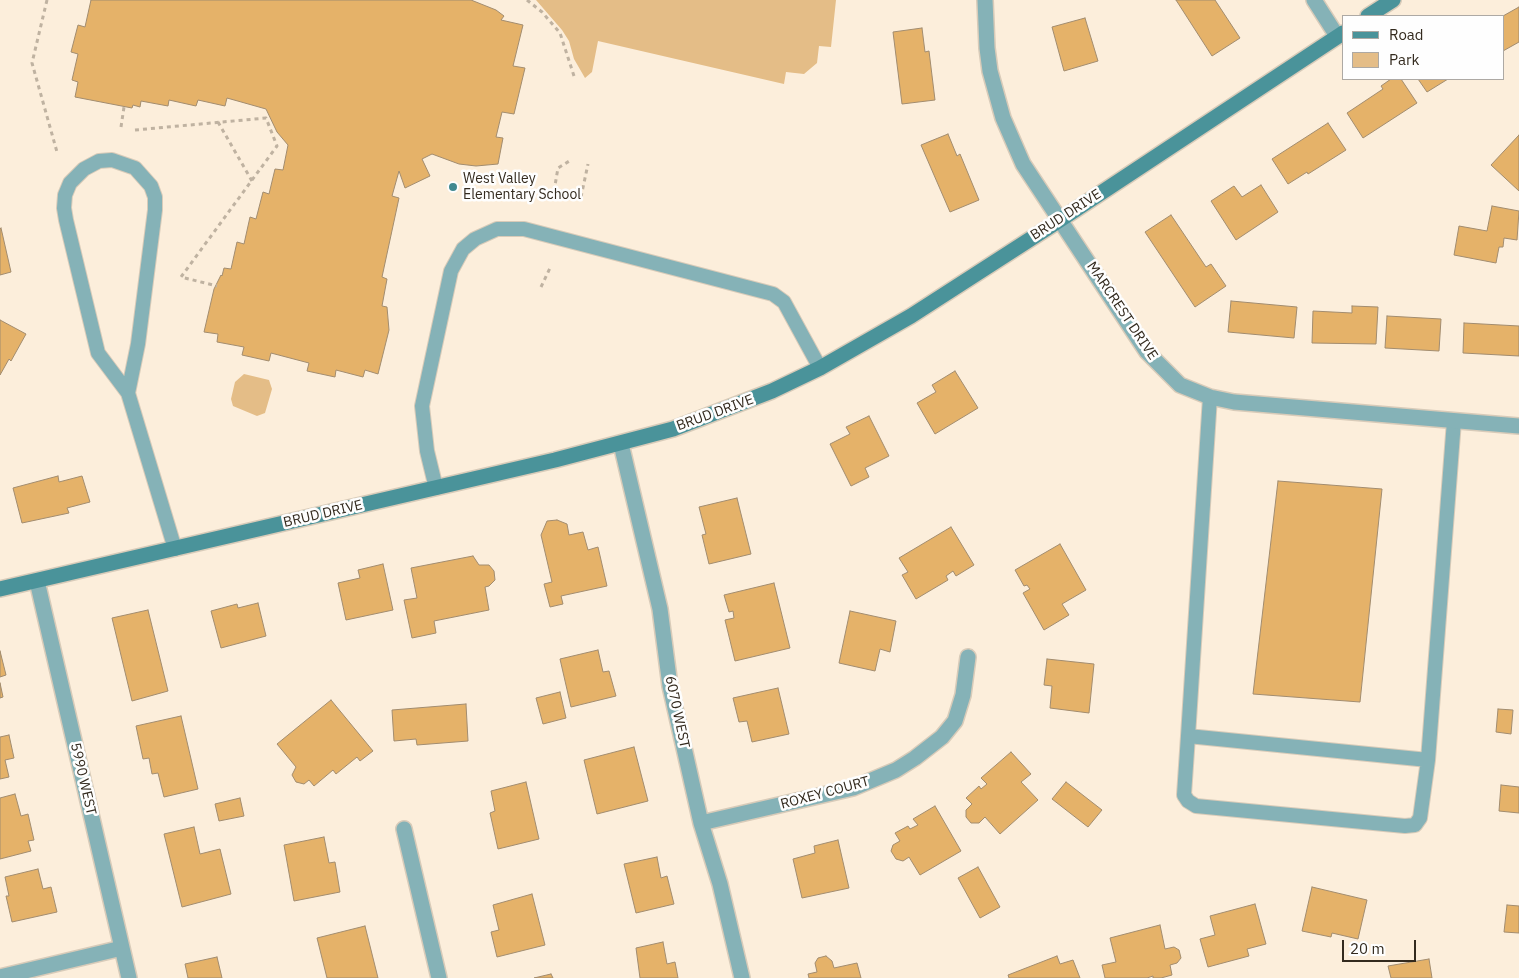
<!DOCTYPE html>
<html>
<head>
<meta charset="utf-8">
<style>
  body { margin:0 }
  #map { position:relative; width:1519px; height:978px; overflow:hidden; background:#fceedb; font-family:"IBM Plex Sans",sans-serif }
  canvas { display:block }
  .legend { position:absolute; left:1342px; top:15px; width:162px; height:65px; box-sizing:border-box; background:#fefefe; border:1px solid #ada9a4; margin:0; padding:6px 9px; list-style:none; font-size:15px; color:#332a1e }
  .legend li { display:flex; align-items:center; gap:10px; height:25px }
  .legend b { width:25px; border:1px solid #ada9a4 }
  .scale { position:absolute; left:1342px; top:940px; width:74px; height:22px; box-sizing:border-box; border:2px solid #332a1e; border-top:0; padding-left:6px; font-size:15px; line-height:18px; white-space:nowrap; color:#332a1e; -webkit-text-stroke:4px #fefefe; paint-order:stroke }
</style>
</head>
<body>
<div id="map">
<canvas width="1519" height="978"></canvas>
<ul class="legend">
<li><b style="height:6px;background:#4a939a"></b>Road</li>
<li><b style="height:14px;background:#e4bd87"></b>Park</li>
</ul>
<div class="scale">20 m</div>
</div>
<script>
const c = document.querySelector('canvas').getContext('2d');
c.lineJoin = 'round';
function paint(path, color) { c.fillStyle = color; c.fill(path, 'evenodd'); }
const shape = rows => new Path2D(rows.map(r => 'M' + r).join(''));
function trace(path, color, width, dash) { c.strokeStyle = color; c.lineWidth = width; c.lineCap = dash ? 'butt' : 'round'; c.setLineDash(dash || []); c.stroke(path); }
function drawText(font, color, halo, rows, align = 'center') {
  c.font = font + ' "IBM Plex Sans",sans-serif'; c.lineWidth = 5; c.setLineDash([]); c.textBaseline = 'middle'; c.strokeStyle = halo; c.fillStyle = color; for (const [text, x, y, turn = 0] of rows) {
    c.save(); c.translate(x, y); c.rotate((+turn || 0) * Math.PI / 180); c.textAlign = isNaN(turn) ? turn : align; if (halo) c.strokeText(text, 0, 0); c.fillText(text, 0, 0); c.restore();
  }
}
paint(shape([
  [536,0,836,0,831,47,819,46,817,63,804,74,786,72,784,84,598,41,592,72,585,78,574,59,569,41,562,30],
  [244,374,269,380,272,389,265,413,257,416,233,406,231,399,235,382]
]), '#e4bd87');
const building = shape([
  [91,0,471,0,496,10,504,16,501,20,523,25,513,66,525,68,514,114,502,112,496,137,503,138,498,164,476,166,459,164,432,154,422,159,430,176,405,188,399,171,392,196,399,198,382,277,387,279,382,306,387,307,389,330,378,374,365,370,363,377,336,370,335,377,307,371,309,363,271,353,269,361,242,355,244,347,217,342,218,334,204,332,214,289,221,275,222,276,224,268,231,269,237,242,244,244,250,217,256,219,263,192,269,194,275,169,283,170,288,145,277,132,266,109,227,98,225,106,198,100,196,106,169,100,168,106,141,101,140,107,133,105,132,108,75,97,78,82,72,80,78,54,71,52,78,25,85,27,91,0],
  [1176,0,1215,0,1240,38,1212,56,1176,0],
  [1519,7,1519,42,1503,51,1503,16,1519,7],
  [1085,18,1098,61,1064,71,1052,27,1085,18],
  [922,28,925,52,929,51,935,100,902,104,893,32,922,28],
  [1391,79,1401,79,1417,103,1363,138,1347,113,1383,89,1381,86,1391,79],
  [1418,79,1448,79,1427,92,1418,79],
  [1328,123,1346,150,1308,174,1307,172,1288,184,1272,159,1328,123],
  [948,134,957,156,960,154,979,200,950,212,921,145,948,134],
  [1519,135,1519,191,1491,165,1519,135],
  [1261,185,1278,212,1236,240,1211,201,1234,186,1242,197,1261,185],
  [1492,206,1519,211,1517,240,1504,238,1503,247,1499,247,1496,263,1454,255,1459,226,1487,231,1492,206],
  [1171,215,1206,267,1211,264,1226,286,1195,307,1145,232,1171,215],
  [1,228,11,272,0,275,0,229,1,228],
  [1231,301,1297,307,1294,338,1228,332,1231,301],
  [1352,306,1378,307,1376,344,1312,343,1313,311,1352,313,1352,306],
  [1387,316,1441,319,1439,351,1385,348,1387,316],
  [0,320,26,334,11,361,9,359,0,375,0,320],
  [1464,323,1519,326,1519,356,1463,353,1464,323],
  [955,371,978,408,935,434,917,403,936,392,932,385,955,371],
  [869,416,889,456,865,468,869,477,851,486,830,444,850,434,846,427,869,416],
  [58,476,59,482,82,476,90,502,67,508,69,513,22,523,13,488,58,476],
  [1278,481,1382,489,1360,702,1253,694,1278,481],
  [737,498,751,554,709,564,702,535,706,534,699,507,737,498],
  [557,520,567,524,569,535,583,532,588,550,598,547,607,586,561,596,563,604,550,607,544,584,552,582,541,535,547,521,557,520],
  [951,527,974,565,956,576,953,571,946,576,948,580,916,599,902,575,908,572,899,558,951,527],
  [1060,544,1086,590,1062,604,1069,615,1044,630,1023,593,1030,589,1027,585,1024,586,1015,570,1060,544],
  [473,556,479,565,489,565,494,571,495,580,489,586,485,587,489,610,434,621,436,633,412,638,404,600,417,598,411,568,473,556],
  [383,564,393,610,346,620,338,583,360,578,358,570,383,564],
  [774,583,790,648,735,661,725,620,734,618,733,611,729,612,724,595,774,583],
  [258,603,266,636,221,648,211,611,237,604,238,608,258,603],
  [148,610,168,691,132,701,112,618,148,610],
  [850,611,896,621,890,652,880,649,875,671,839,663,850,611],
  [598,650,603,672,609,671,616,696,571,707,560,659,598,650],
  [0,651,6,675,0,677,0,651],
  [1047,659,1094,664,1089,713,1050,708,1052,686,1044,685,1047,659],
  [0,683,3,697,0,698,0,683],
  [778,688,789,734,752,742,747,721,739,722,733,698,778,688],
  [560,692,566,718,543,724,536,698,560,692],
  [331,700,373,751,360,761,357,757,336,774,333,770,314,786,309,780,304,784,296,782,292,775,296,767,277,744,331,700],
  [466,704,468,741,417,745,416,739,394,741,392,710,466,704],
  [1498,709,1513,710,1511,734,1496,732,1498,709],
  [181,716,198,789,164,797,158,773,152,774,149,758,143,759,136,726,181,716],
  [9,735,14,758,5,760,9,777,0,779,0,737,9,735],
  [634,747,648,801,597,814,584,760,634,747],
  [1011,752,1031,774,1021,782,1038,800,1000,834,985,817,979,823,971,823,966,817,966,810,972,804,966,798,979,786,981,789,987,784,981,778,1011,752],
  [526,782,539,839,498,849,490,813,495,811,491,791,526,782],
  [1066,782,1102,810,1088,827,1052,799,1066,782],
  [1501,785,1519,787,1519,813,1499,811,1501,785],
  [15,794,21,816,28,814,34,840,28,841,31,851,0,859,0,798,15,794],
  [240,798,244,816,219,821,215,804,240,798],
  [935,806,961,851,920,875,909,857,903,861,896,859,891,851,893,845,900,841,895,833,908,826,910,829,918,825,913,819,935,806],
  [194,827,200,854,220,849,231,894,182,907,164,834,194,827],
  [324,837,329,863,335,862,340,892,294,901,284,845,324,837],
  [838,840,849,888,802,898,793,859,815,853,814,846,838,840],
  [657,857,661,878,667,876,674,904,636,913,624,864,657,857],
  [978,867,1000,907,980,918,958,878,978,867],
  [38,869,43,889,51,887,57,912,12,922,6,896,9,896,5,877,38,869],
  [1312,887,1367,900,1358,939,1332,933,1331,937,1302,931,1312,887],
  [532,894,545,945,497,957,491,932,499,930,493,905,532,894],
  [1255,904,1266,944,1247,949,1249,956,1208,967,1200,939,1215,935,1210,916,1255,904],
  [1507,905,1519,906,1519,933,1504,932,1507,905],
  [1160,925,1165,949,1174,947,1179,950,1181,958,1177,963,1170,965,1172,975,1161,978,1153,978,1153,976,1147,978,1105,978,1102,965,1116,962,1110,938,1160,925],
  [365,926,378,978,327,978,317,938,365,926],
  [663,942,667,964,675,962,678,978,640,978,636,948,663,942],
  [826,956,832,961,834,968,857,963,861,978,809,978,808,974,817,972,815,963,818,958,826,956],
  [1057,956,1060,964,1073,960,1080,978,1009,978,1008,975,1057,956],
  [217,957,222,978,188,978,185,964,217,957],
  [1429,959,1432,978,1391,978,1388,966,1429,959],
  [551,974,553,978,534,978,551,974]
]);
paint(building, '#e5b269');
trace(building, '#a28c6f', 1);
const lane = shape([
  [128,393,138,344,155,210,155,197,151,186,135,168,112,160,99,161,84,169,70,183,65,195,64,208,66,220,98,353,128,393,175,549],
  [1210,397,1188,736,1428,760,1454,421],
  [436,488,427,451,422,406,451,271,463,249,475,239,497,229,524,229,773,294,784,302,820,368],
  [1188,736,1184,795,1188,801,1196,806,1405,826,1415,825,1420,818,1428,760]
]);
const street = shape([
  [985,0,987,48,990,71,1003,118,1023,164,1147,352,1180,385,1210,397,1234,402,1519,426],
  [1314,0,1337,36],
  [621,444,660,609,670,686,701,823,720,884,742,978],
  [37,581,129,978],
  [701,823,853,788,896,770,915,758,942,737,955,721,963,695,968,657],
  [404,829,439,978],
  [0,977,122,948]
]);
const secondary = shape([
  [1368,16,1393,0],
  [0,589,555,460,673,429,772,391,820,368,911,316,1060,220,1343,33]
]);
trace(lane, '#d8cbb9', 16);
trace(street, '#d8cbb9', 18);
trace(secondary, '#d8cbb9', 18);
trace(shape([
  [47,0,32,63,57,152],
  [527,0,542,12,560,33,574,76],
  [218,122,252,181],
  [121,127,124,107],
  [135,130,266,118,277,146,181,277,217,286],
  [554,191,558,168,571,160],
  [581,197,588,164],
  [541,287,550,268]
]), '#bfb2a1', 3, [4, 4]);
trace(lane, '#85b2b7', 14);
trace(street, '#85b2b7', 15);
trace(secondary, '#4a939a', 15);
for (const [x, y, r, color] of [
  [453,187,5,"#418990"]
]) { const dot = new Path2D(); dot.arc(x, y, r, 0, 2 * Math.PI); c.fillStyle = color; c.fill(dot); trace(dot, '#fefefe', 2); }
drawText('14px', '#332a1e', '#fefefe', [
  ["West Valley",463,179],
  ["Elementary School",463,195]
], 'left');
drawText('14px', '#332a1e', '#fefefe', [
  ["BRUD DRIVE",1066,215,-33],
  ["MARCREST DRIVE",1122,311,56],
  ["BRUD DRIVE",715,413,-20],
  ["BRUD DRIVE",323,514,-13],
  ["6070 WEST",677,712,78],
  ["5990 WEST",83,779,77],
  ["ROXEY COURT",825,793,-15]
]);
</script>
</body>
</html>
